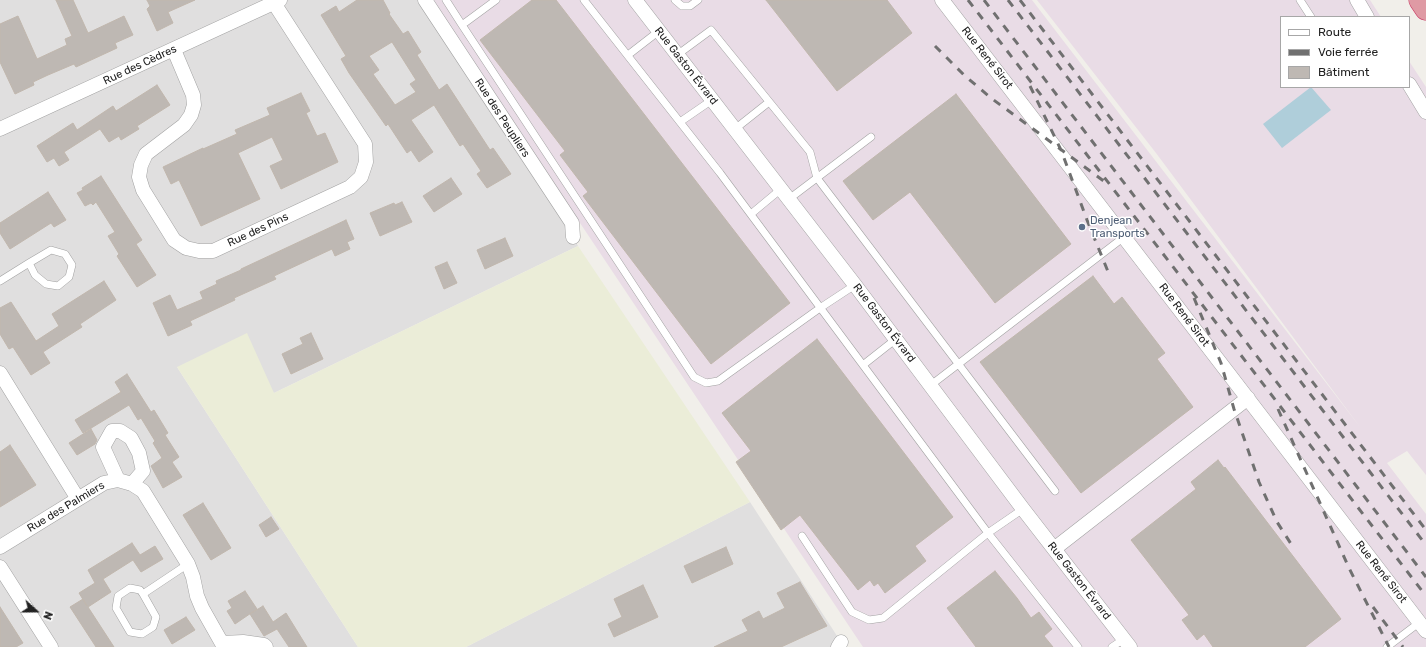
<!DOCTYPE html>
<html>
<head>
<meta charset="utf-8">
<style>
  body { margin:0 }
  #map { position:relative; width:1426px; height:647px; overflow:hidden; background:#f1efea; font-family:Rubik,sans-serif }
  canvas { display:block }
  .legend { position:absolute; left:1280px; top:16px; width:130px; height:72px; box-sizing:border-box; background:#fff; border:1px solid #a7a7a7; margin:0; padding:5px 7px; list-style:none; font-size:12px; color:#222 }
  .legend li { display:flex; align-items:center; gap:8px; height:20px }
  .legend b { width:20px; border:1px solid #a7a7a7 }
  .north { position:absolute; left:16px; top:591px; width:40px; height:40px; -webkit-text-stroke:3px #fff; paint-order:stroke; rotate:111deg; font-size:11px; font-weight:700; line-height:16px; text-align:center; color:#222 }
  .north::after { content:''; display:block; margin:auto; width:14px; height:18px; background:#222; clip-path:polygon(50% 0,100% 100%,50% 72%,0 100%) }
</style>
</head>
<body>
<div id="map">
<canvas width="1426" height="647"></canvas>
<ul class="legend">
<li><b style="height:5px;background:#fff"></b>Route</li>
<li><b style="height:5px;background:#707070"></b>Voie ferrée</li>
<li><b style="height:11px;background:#beb8b3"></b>Bâtiment</li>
</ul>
<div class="north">N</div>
</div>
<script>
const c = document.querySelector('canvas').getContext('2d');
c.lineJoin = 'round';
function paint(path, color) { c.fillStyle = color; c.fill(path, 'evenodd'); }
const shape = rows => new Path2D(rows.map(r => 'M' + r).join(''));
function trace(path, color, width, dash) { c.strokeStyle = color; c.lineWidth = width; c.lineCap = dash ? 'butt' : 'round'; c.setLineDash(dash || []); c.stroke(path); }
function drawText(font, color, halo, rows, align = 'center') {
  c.font = font + ' Rubik,sans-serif'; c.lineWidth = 3; c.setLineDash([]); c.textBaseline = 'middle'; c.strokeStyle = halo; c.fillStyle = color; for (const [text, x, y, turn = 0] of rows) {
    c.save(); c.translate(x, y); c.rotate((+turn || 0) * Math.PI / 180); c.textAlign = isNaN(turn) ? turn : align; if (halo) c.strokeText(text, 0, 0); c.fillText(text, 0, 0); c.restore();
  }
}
paint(shape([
  [0,0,425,0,573,237,578,246,274,393,177,367,358,647,0,647],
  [750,502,841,642,830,647,466,647]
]), '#e0dfdf');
paint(shape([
  [433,0,1032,0,1360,427,1156,153,1037,0,1370,0,1381,17,1281,17,1281,87,1409,87,1409,61,1426,87,1426,475,1407,451,1387,463,1426,514,1426,647,863,647,570,208]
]), '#e9dce6');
paint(shape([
  [578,246,750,502,466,647,358,647,177,367,247,333,274,393]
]), '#ebedd8');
paint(shape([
  [1311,87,1331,110,1282,148,1263,124]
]), '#afceda');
const building = shape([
  [56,0,73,0,88,33,124,16,133,35,115,43,117,48,76,67,74,64,48,75,33,82,34,85,15,94,0,62,0,24,18,16,37,59,67,45,65,39,72,36,56,0],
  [147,0,195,0,168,12,173,23,157,31,147,9,150,6,147,0],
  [357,0,383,0,390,13,389,14,403,34,408,31,421,52,417,55,439,90,447,84,490,150,493,148,511,174,487,188,477,174,481,171,463,144,460,146,434,105,411,120,433,152,419,162,411,150,407,153,388,124,386,126,349,73,341,59,346,56,321,15,336,6,339,12,357,0],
  [392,42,416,80,410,84,416,92,395,105,373,74,379,70,369,56,392,42],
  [532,0,556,0,790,303,711,364,583,196,588,192,560,155,565,151,480,40,532,0],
  [766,0,887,0,912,33,837,91,766,0],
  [157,85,170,105,137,126,139,129,121,140,119,136,109,142,100,129,64,152,69,160,59,166,54,158,47,162,37,146,73,123,77,130,113,106,116,111,157,85],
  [301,93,310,111,306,113,317,136,325,133,338,162,281,189,270,166,283,160,272,137,238,153,260,199,201,226,179,180,171,184,163,167,203,148,203,149,237,134,235,130,270,115,267,108,301,93],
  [956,94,1071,244,995,303,910,192,873,220,843,181,956,94],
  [101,176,142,240,136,244,156,275,137,287,117,256,119,254,108,236,115,232,96,202,93,205,91,203,85,206,77,193,83,190,82,188,101,176],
  [451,178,462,194,434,212,423,196,451,178],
  [48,192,66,220,54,227,51,223,10,249,0,233,0,223,48,192],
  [402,202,412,222,380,236,370,213,394,203,395,205,402,202],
  [346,220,354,239,347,242,350,249,335,256,332,249,274,276,276,279,234,298,235,300,190,321,192,325,168,336,153,303,170,295,177,310,203,299,200,292,217,284,216,281,241,270,241,269,346,220],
  [505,238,513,256,485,269,477,250,505,238],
  [447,262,457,283,444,289,435,267,447,262],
  [1093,276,1114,304,1122,297,1165,353,1157,359,1193,407,1081,493,980,362,1093,276],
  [104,281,116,300,80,324,82,327,43,352,50,363,31,375,13,347,9,349,0,334,0,308,11,302,36,341,59,326,52,314,104,281],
  [311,333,323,359,291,374,282,354,303,344,300,338,311,333],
  [817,339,953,517,915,546,926,561,885,593,878,583,874,586,870,580,858,590,800,515,781,530,736,462,751,451,722,413,817,339],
  [127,374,151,412,154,410,168,433,165,435,179,457,172,462,182,477,163,488,151,466,162,458,153,443,155,441,141,418,138,420,129,405,83,433,75,420,121,392,115,382,127,374],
  [91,429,97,440,95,444,77,455,69,443,91,429],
  [10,445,36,485,0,507,0,452,10,445],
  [1218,460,1224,468,1225,467,1341,619,1305,647,1213,647,1204,634,1197,640,1182,620,1189,615,1131,540,1196,489,1191,482,1218,460],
  [203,503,231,548,211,560,183,515,203,503],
  [271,517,279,529,266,537,259,525,271,517],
  [132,543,140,555,155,546,163,559,141,572,133,560,103,579,111,592,88,607,114,647,96,647,70,607,83,599,87,606,79,593,95,583,88,570,132,543],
  [726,547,733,564,692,583,684,566,726,547],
  [995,571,1017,598,1031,618,1039,612,1052,629,1044,636,1053,647,976,647,947,608,995,571],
  [800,582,827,626,781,647,714,647,748,631,742,620,759,611,763,619,785,608,777,593,800,582],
  [643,585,658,617,614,637,608,624,622,617,614,599,643,585],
  [245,591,257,609,235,624,227,611,232,608,228,601,245,591],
  [263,606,273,622,286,613,307,647,289,647,277,629,264,636,250,614,263,606],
  [0,607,23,643,16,647,0,647,0,607],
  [186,617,195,630,172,644,164,630,186,617]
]);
paint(building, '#beb8b3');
trace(building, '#c1b7ad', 1);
const lane = shape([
  [446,0,462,25,496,0],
  [584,0,720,173,988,533,1078,647],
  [675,0,682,6,690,6,698,0],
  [1300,0,1311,17],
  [462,25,694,377,706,383,718,381,820,308,855,285],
  [628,55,659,31],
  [677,55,711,30,810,152,817,178,1055,491],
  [680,122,712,100],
  [735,129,769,102],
  [789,199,871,137],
  [751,214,781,189],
  [0,281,29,263,51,250,65,254,72,265,69,277,58,286,46,284,35,275,29,263],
  [863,365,896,339],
  [931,385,1124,237],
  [802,536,852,612,869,620,883,618,988,533,1023,509],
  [143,594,156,617,153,627,142,634,130,632,116,608,118,596,130,588,140,590,143,594,188,564],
  [1112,647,1124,639],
  [1387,647,1420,622]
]);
const street = shape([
  [425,0,572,223,573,237],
  [635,0,855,285,1023,509,1130,647],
  [942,0,1426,631],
  [1357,0,1367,17],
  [174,50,193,95,194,105,191,115,184,125,146,154,141,165,139,177,143,190,174,240,186,248,199,251,213,251,350,187,361,177,366,162,365,144,272,0],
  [1409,84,1426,112],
  [0,129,280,0],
  [0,373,78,499],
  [118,480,103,447,112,431,120,431,131,438,139,453,143,471,132,484],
  [0,547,104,483,118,480,132,484,143,491,188,564,193,577,197,596,202,608,224,647],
  [1054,549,1248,398],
  [0,567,51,647],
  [223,643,243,642,264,645,266,647],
  [838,647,841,642]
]);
const highway = shape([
  [1420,0,1426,9]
]);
trace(lane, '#a3a3a3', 8);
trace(street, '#a3a3a3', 15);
trace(highway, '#ca3c66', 23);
trace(lane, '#fff', 7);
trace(street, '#fff', 14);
trace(highway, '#df9aa4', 22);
trace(shape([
  [968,0,1426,596],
  [984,0,1426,577],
  [1008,0,1426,545],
  [1020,0,1426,530],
  [935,46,964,75,991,98,1105,182],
  [1030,86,1061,150,1087,220,1109,274],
  [1194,298,1221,363,1234,409,1259,482,1277,522,1293,547],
  [1278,409,1349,568,1389,647],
  [1373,607,1403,647]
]), '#707070', 3, [8, 8]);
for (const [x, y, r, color] of [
  [1082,227,4,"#5c6f8a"]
]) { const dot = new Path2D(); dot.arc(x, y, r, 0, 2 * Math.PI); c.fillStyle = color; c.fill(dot); trace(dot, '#fff', 1.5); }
drawText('11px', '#222', '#fff', [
  ["Rue René Sirot",987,58,52],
  ["Rue des Cèdres",140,65,-25],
  ["Rue Gaston Évrard",686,66,52],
  ["Rue des Peupliers",502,118,57],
  ["Rue des Pins",258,230,-25],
  ["Rue René Sirot",1184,315,53],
  ["Rue Gaston Évrard",884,323,53],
  ["Rue des Palmiers",66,507,-31],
  ["Rue René Sirot",1381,572,52],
  ["Rue Gaston Évrard",1079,581,52]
]);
drawText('11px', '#4e5e75', '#fff', [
  ["Denjean",1090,221],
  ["Transports",1090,234]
], 'left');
</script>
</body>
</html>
